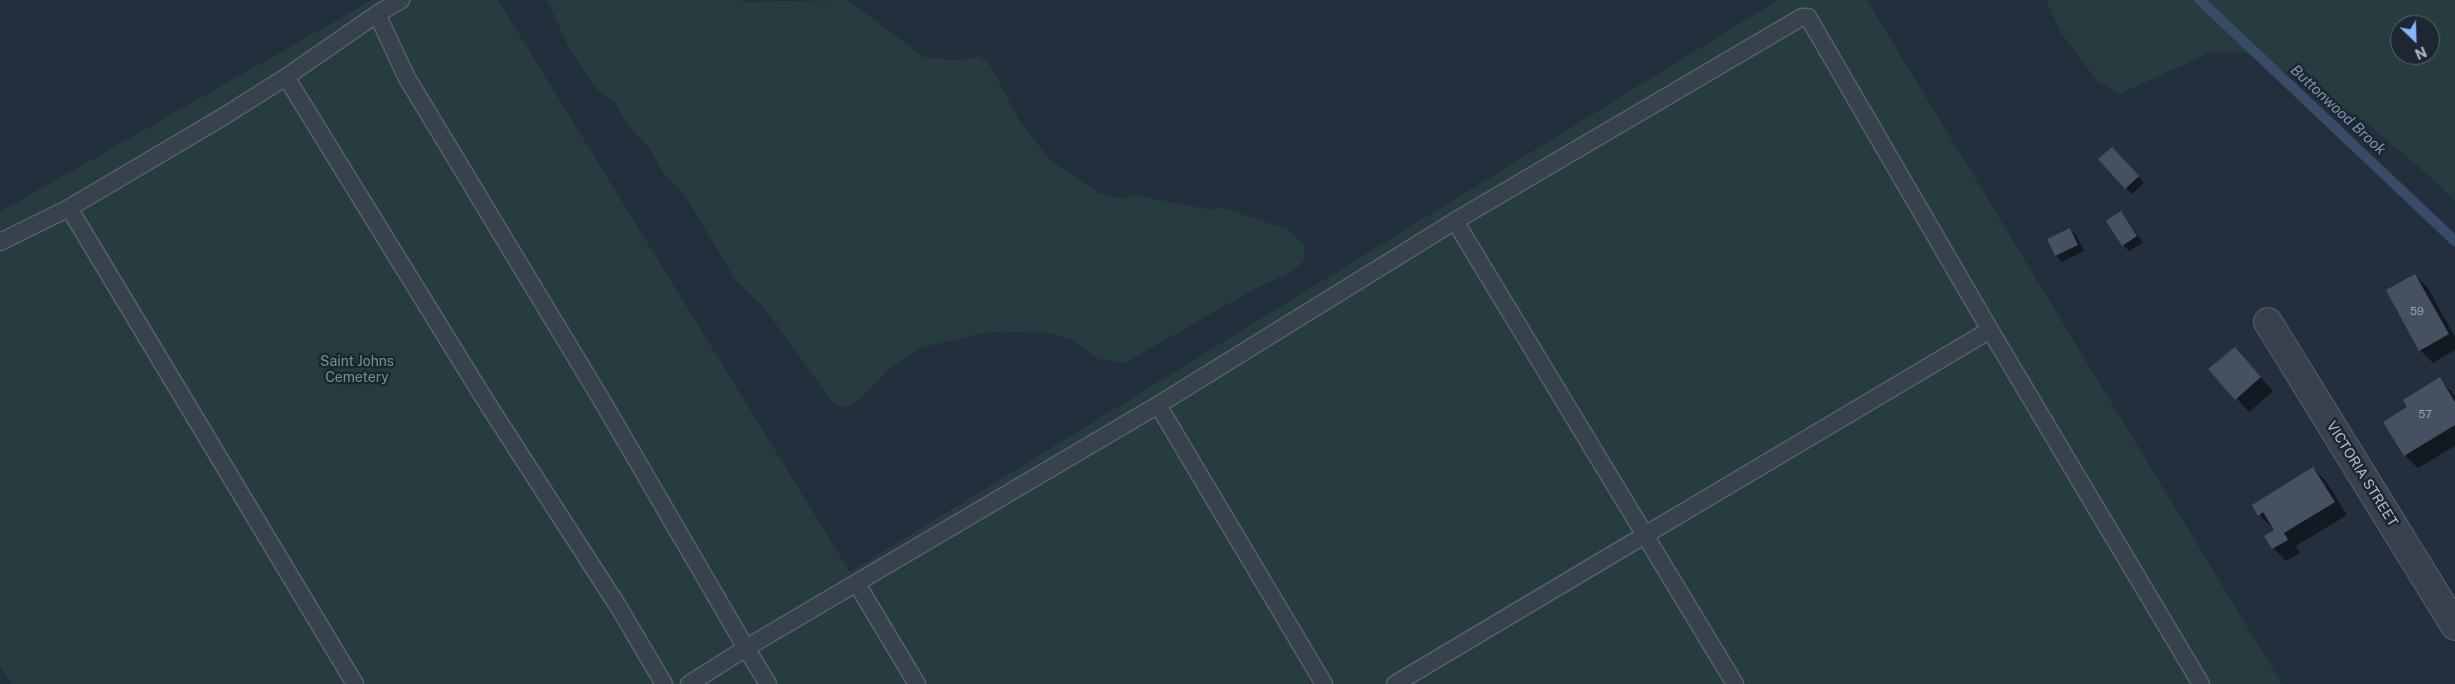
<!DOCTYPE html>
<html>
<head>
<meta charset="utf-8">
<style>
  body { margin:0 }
  #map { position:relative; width:2455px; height:684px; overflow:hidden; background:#242f3e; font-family:"Public Sans",sans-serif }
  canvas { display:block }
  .north { position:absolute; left:2390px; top:15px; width:50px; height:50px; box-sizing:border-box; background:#1d2633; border:1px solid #59626f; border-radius:50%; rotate:156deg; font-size:14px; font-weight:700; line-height:20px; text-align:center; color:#b4bcc9 }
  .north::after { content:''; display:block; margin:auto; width:18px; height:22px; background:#8ab4f8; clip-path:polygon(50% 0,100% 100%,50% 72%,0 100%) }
</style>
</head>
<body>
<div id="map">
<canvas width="2455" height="684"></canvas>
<div class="north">N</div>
</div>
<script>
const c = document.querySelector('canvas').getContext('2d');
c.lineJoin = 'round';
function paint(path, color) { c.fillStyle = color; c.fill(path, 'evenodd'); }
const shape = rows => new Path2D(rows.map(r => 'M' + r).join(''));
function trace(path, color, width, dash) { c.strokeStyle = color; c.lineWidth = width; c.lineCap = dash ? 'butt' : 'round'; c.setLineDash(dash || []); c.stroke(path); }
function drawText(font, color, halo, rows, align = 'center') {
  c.font = font + ' "Public Sans",sans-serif'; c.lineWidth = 5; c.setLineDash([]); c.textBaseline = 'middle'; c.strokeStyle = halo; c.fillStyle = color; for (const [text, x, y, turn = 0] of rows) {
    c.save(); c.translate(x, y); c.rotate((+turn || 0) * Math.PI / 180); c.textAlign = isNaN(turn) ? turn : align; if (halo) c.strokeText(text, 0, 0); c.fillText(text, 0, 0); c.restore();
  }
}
paint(shape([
  [372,0,498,0,850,572,1778,0,1867,0,2282,684,12,684,0,666,0,212],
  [547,0,741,0,743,2,848,0,924,57,962,61,978,56,988,61,1019,120,1051,161,1099,193,1123,199,1133,195,1212,210,1221,207,1289,230,1304,245,1304,261,1289,273,1258,287,1125,363,1098,359,1070,339,1048,333,988,332,923,347,890,368,857,402,848,407,835,405,761,304,736,281,684,194,664,174,649,147,629,127,614,102,596,89,566,42],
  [2046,0,2455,0,2455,201,2435,181,2367,123,2265,60,2249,53,2213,51,2122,93,2116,92,2097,81,2059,30],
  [2400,25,2430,25,2430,55,2400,55]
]), '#263c3f');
paint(shape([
  [2118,155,2144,183,2132,194,2126,188],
  [2121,212,2143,243,2129,251,2123,245],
  [2070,229,2076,235,2084,251,2062,262,2056,255],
  [2415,275,2428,288,2455,337,2455,350,2433,363,2420,350],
  [2235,348,2273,391,2249,412,2210,369],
  [2440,379,2455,396,2455,446,2418,468,2405,456,2385,423,2409,407],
  [2313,468,2326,481,2347,515,2296,546,2300,553,2286,561,2273,548,2266,536,2276,531,2259,515]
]), '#0007');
trace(shape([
  [2200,0,2455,241]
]), '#394c67', 10);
paint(shape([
  [2112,147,2139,176,2125,189,2098,159],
  [2121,211,2137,236,2122,246,2106,221],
  [2070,228,2078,245,2055,256,2047,239],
  [2415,274,2449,334,2419,351,2386,290],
  [2235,347,2261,377,2235,400,2208,369],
  [2440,377,2455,402,2455,425,2404,456,2383,422,2407,407,2403,400],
  [2313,467,2335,502,2284,533,2288,540,2272,549,2264,536,2274,530,2263,512,2258,516,2252,505]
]), '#455162');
const service = shape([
  [377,14,401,0],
  [69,208,221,118,286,77],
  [0,242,69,208,355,684],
  [1158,405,1324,684],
  [857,584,917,684],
  [664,684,618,606,487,403,286,77,377,14,407,78,601,399,746,648,1158,405,1455,221,1802,17,1808,17,1990,330,2201,684],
  [689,684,746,648,768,684],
  [1395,684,1645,535,1455,221],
  [1735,684,1645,535,1990,330]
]);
const minor = shape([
  [2268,322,2455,626]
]);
trace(service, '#565f6c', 19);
trace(minor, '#565f6c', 30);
trace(service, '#38414e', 16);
trace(minor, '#38414e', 28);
drawText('11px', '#98a1af', null, [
  ["59",2417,312],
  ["57",2425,415]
]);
drawText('14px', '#6b9a76', '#1d2633', [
  ["Saint Johns",357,362],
  ["Cemetery",357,378]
]);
drawText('14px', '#b4bcc9', '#1d2633', [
  ["VICTORIA STREET",2362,474,58]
]);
drawText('italic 15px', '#7c92b1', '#1d2633', [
  ["Buttonwood Brook",2338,110,43]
]);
</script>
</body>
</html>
